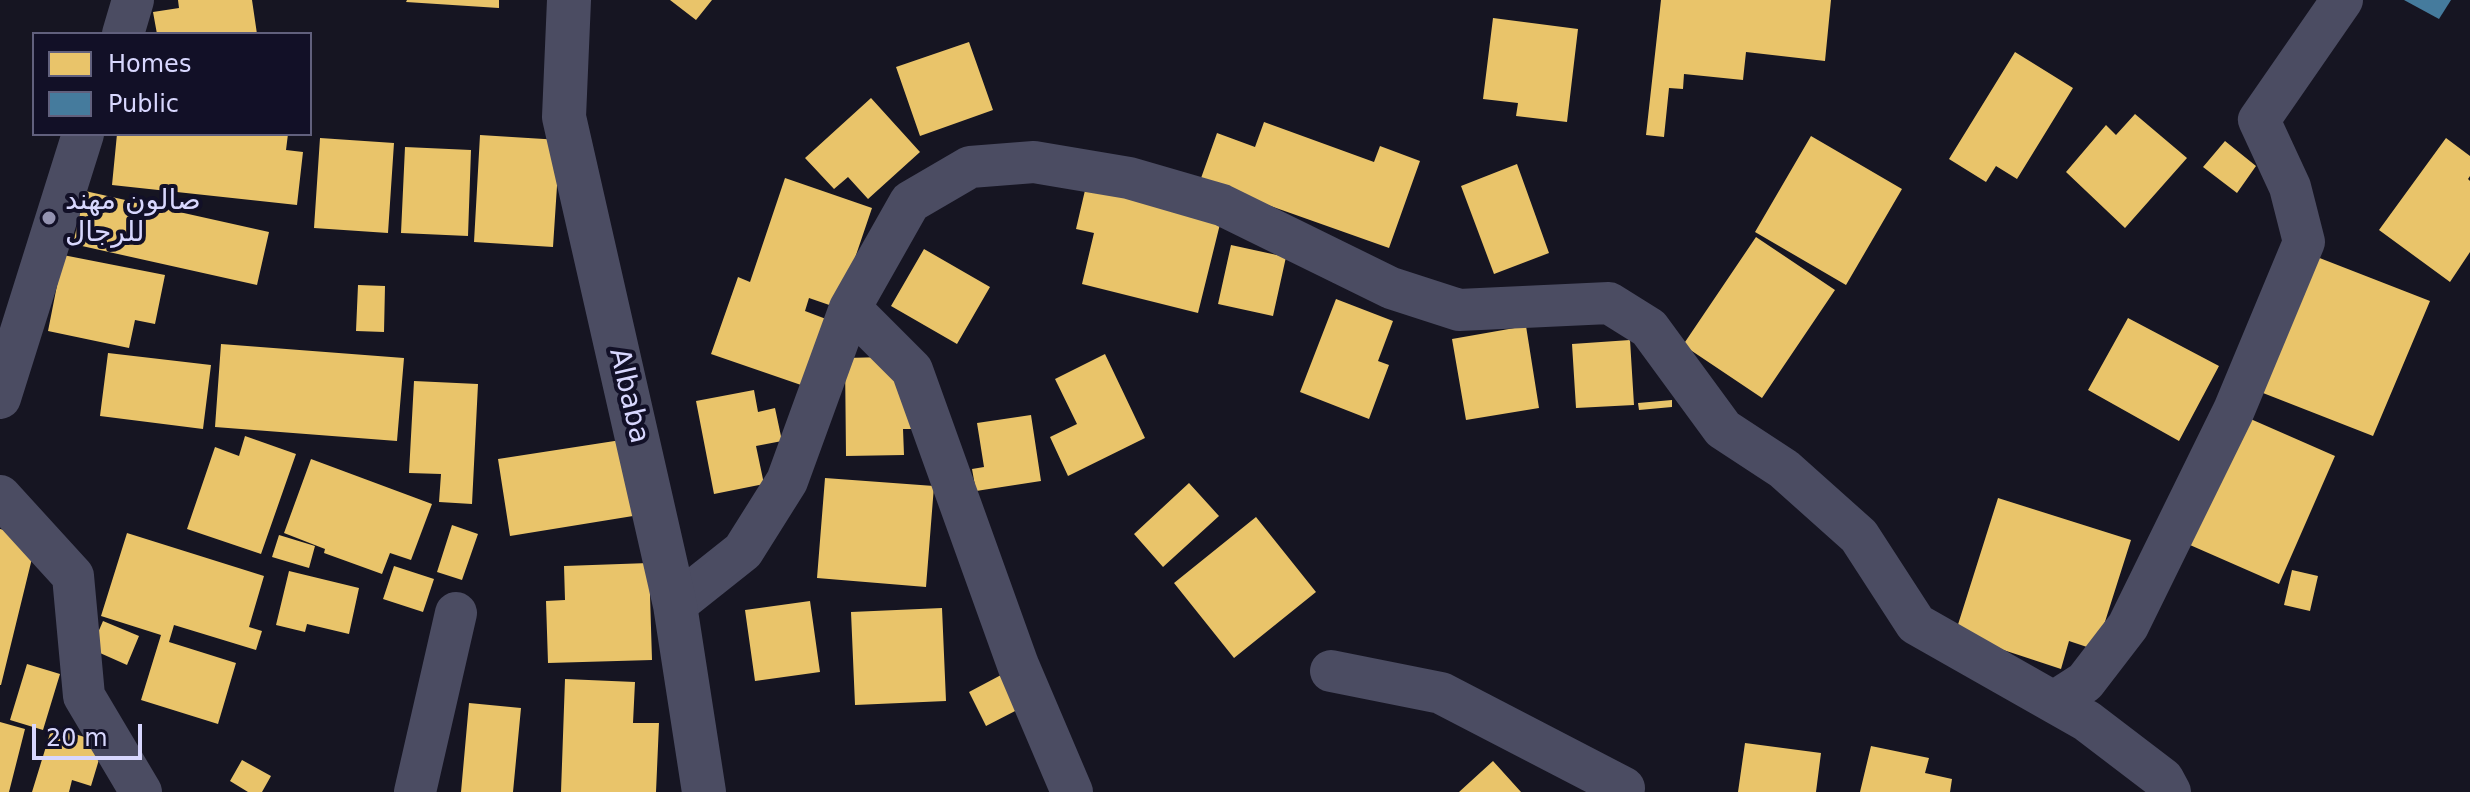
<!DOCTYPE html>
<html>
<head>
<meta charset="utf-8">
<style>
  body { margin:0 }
  #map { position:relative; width:2470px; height:792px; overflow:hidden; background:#161522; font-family:"DejaVu Sans",sans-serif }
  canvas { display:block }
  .legend { position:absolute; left:32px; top:32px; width:280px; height:104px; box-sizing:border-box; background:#121027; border:2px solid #61607d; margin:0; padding:10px 14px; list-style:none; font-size:24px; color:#d8d7fe }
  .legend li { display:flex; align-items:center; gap:16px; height:40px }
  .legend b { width:40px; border:2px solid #61607d }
  .scale { position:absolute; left:32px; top:724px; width:110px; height:36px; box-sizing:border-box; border:4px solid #d8d7fe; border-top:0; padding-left:10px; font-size:24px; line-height:28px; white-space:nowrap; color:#d8d7fe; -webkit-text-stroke:6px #121027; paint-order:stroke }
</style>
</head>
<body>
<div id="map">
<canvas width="2470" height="792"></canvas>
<ul class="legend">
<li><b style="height:22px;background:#e9c46a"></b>Homes</li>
<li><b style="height:22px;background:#457b9d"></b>Public</li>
</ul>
<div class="scale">20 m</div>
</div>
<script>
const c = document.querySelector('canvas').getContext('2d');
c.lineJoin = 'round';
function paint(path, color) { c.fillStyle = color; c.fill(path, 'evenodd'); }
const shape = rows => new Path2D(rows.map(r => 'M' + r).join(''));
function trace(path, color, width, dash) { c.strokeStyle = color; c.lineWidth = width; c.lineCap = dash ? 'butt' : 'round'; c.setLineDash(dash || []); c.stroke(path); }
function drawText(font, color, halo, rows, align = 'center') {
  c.font = font + ' "DejaVu Sans",Cairo,sans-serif'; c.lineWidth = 8; c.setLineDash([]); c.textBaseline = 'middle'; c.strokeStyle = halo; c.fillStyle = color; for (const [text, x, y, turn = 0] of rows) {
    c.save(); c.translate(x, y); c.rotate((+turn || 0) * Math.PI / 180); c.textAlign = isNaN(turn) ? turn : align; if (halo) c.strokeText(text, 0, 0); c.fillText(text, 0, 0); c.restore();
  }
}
paint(shape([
  [178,0,252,0,257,34,157,34,153,12,179,8],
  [407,0,499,0,499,8,406,2],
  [670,0,712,0,696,20],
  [1661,0,1831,0,1825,61,1746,52,1743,80,1684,74,1683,89,1669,88,1664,137,1646,135],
  [1493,18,1578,29,1567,122,1516,116,1518,103,1483,99],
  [969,42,993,110,920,136,896,67],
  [2015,52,2073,88,2017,179,1996,166,1986,182,1949,159],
  [871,98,920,152,868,199,848,177,834,189,805,158],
  [2135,114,2187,158,2125,228,2066,172,2106,125,2116,135],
  [1264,122,1374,162,1380,146,1420,161,1389,248,1200,181,1217,133,1255,147],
  [117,134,288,134,286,150,303,152,297,205,112,185],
  [480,135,560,140,553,247,474,242],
  [1811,136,1902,189,1846,285,1755,232],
  [320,138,394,143,388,233,314,228],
  [2446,138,2470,156,2470,176,2468,179,2470,181,2470,252,2450,282,2379,230],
  [2225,141,2256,166,2237,193,2203,167],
  [405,147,471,150,468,236,401,233],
  [1517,164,1549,253,1494,274,1461,186],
  [785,178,872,208,838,308,809,298,805,311,826,319,804,386,711,354,738,277,750,282],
  [1086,186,1221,220,1198,313,1082,284,1094,233,1076,229],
  [85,191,269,232,257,285,73,244],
  [1756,237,1835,290,1762,398,1683,345],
  [1231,245,1286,257,1273,316,1218,304],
  [924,249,990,287,957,344,891,306],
  [63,255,165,275,155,324,135,320,129,348,48,331],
  [2317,257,2430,301,2373,436,2263,393],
  [358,285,385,286,384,332,356,331],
  [1336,299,1393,321,1378,361,1389,365,1369,419,1300,392],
  [2128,318,2219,366,2179,441,2088,390],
  [1526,326,1539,408,1466,420,1452,339],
  [1630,340,1634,405,1576,408,1572,344],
  [221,344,404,358,397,441,215,427],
  [108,353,211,365,203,429,100,416],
  [1105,354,1145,438,1068,476,1050,437,1077,424,1055,379],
  [886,357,913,429,903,429,904,455,846,456,845,358],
  [414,381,478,384,472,504,439,502,441,474,409,473],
  [754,390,758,412,775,408,782,441,756,446,764,484,714,494,696,401],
  [1672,400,1672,407,1639,410,1638,403],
  [1031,415,1041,481,976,491,972,469,984,467,977,423],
  [2246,417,2335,456,2279,584,2190,545],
  [245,436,296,454,261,554,187,529,215,447,239,456],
  [621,440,633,516,510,536,498,459],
  [311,459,432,504,411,560,390,553,382,574,324,553,325,549,284,533],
  [825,478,934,486,926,587,817,578],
  [1189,483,1219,516,1163,567,1134,534],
  [1998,498,2131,540,2096,650,2069,641,2061,669,1955,634],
  [1256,517,1316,592,1234,658,1174,583],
  [452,525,478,534,462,580,437,572],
  [0,529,37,538,1,685,0,685],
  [127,533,264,576,249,627,262,631,256,650,174,625,169,642,236,663,218,724,141,700,161,635,101,616],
  [279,535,315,546,309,568,272,557],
  [649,563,652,660,548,663,546,601,565,600,564,566],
  [394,566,434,579,423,612,383,599],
  [2292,570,2318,576,2310,611,2284,605],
  [289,571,359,588,349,634,307,624,305,632,276,625],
  [810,601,820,672,755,681,745,610],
  [942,608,946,701,855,705,851,612],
  [103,621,139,636,127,665,91,649],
  [27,664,60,674,43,730,10,720],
  [1001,675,1019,709,986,726,969,692],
  [565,679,635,682,633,723,659,723,656,792,561,792],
  [469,703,521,708,513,792,461,792],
  [0,722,25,729,9,792,0,792],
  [52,727,104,743,91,786,72,780,69,792,32,792],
  [1745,743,1821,753,1816,792,1738,792],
  [1871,746,1929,758,1925,773,1952,779,1950,792,1860,792],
  [242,760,271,776,262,792,248,792,230,781],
  [1493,761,1521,792,1459,792]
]), '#e9c46a');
paint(shape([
  [2404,0,2451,0,2439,19]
]), '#457b9d');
trace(shape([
  [123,34,133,0],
  [850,308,912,370,1018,665,1072,792],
  [0,398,83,134],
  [0,496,73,576,84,696,141,792],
  [675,605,743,551,787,481,850,308,910,202,970,167,1034,162,1129,178,1222,205,1391,288,1459,310,1609,303,1649,328,1723,429,1784,469,1859,536,1916,624,2087,721,2163,779,2170,792],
  [1331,671,1441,693,1624,788],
  [2054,702,2085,682,2128,626,2234,410,2304,242,2290,187,2259,120,2342,0],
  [415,792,456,613]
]), '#4b4c62', 42);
trace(shape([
  [569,0,564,117,675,605,704,792]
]), '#4b4c62', 44);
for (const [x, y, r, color] of [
  [49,218,8,"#9493b1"]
]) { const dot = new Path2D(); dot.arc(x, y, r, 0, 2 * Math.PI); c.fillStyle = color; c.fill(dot); trace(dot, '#121027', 3); }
drawText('28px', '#d8d7fe', '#121027', [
  ["صالون مهند",65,202],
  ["للرجال",65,234]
], 'left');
drawText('28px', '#d8d7fe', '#121027', [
  ["Albaba",628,396,77]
]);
</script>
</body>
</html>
